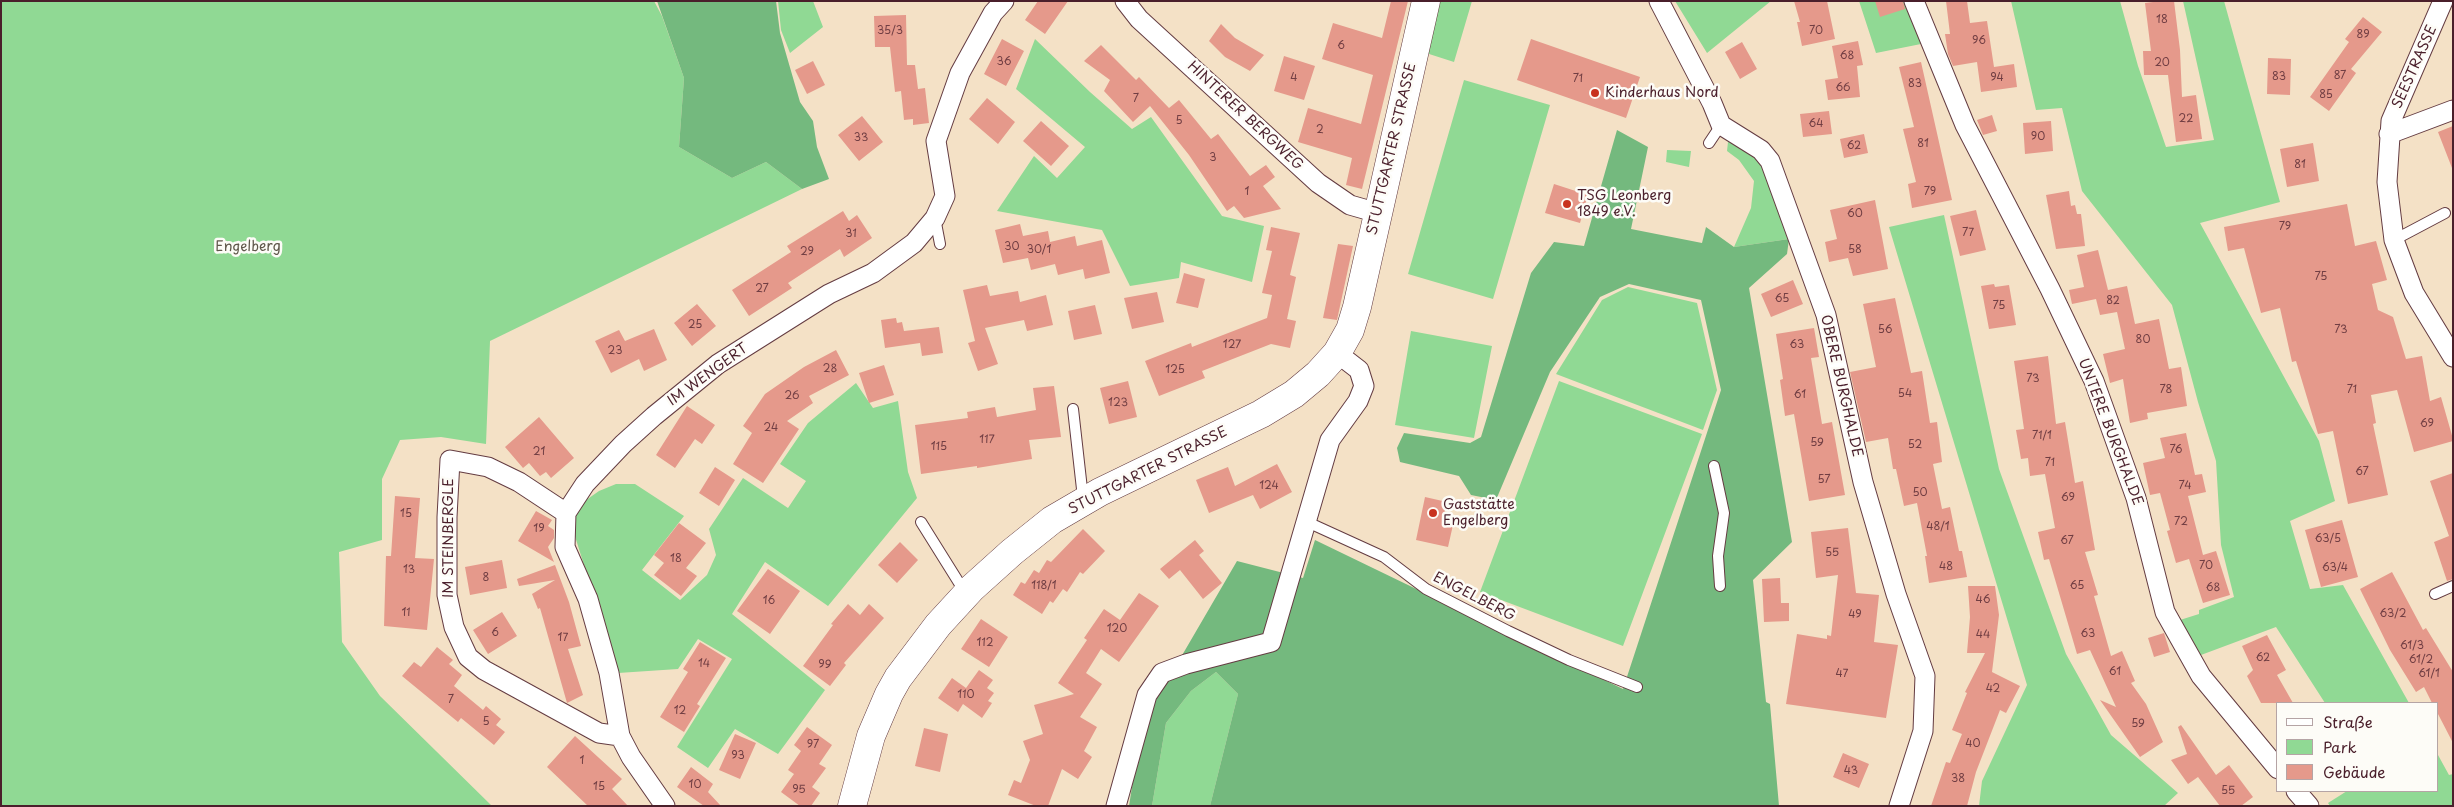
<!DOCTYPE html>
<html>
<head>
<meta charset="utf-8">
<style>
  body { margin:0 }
  #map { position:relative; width:2454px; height:807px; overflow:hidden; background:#f4e1c6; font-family:"Playpen Sans",sans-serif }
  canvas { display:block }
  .frame { position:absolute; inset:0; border:2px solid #4a1f2b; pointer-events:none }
  .legend { position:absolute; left:2276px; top:702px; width:162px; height:90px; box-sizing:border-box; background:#fdfcf7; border:1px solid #b5a4a5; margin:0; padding:6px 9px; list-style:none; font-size:15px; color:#4a1f2b }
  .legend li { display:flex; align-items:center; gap:10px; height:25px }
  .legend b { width:25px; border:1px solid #b5a4a5 }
</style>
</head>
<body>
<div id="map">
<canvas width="2454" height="807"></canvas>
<div class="frame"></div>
<ul class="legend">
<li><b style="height:6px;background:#fff"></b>Straße</li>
<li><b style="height:14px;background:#90d994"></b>Park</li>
<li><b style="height:14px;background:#e5998b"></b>Gebäude</li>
</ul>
</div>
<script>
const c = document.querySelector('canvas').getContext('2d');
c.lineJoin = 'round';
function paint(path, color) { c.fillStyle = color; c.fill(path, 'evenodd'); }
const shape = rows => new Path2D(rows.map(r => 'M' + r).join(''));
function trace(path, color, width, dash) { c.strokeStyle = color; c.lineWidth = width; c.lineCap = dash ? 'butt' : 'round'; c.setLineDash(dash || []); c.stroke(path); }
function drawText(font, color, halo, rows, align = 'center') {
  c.font = font + ' "Playpen Sans",sans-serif'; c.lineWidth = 5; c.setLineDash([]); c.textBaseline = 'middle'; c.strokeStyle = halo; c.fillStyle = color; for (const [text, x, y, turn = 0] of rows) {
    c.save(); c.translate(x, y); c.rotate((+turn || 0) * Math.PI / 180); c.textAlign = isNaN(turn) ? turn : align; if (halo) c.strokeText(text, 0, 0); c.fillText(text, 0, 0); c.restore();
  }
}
paint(shape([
  [1,1,654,1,662,16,684,78,679,147,732,178,766,162,802,189,490,341,486,444,441,437,400,440,382,479,382,540,339,552,342,642,380,696,492,806,1,806],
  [778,1,813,1,823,27,790,53,781,30],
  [1438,1,1472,1,1454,62,1426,53],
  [1675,1,1771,1,1707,53],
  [1859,1,1908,1,1926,43,1876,53],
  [2011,1,2120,1,2138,66,2166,147,2214,140,2183,1,2224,1,2280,202,2200,223,2319,441,2335,501,2290,521,2310,589,2343,585,2409,703,2325,703,2276,627,2201,655,2180,620,2199,614,2199,610,2234,597,2221,545,2216,461,2198,402,2172,305,2082,191,2062,108,2036,110],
  [1035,39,1090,92,1132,129,1151,117,1222,216,1264,226,1252,282,1181,262,1179,278,1130,286,1102,230,997,211,1034,156,1057,178,1085,147,1016,89],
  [1464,80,1550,105,1493,299,1408,274],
  [1728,142,1753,149,1770,176,1789,239,1734,247,1751,208,1754,181,1739,160,1727,151],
  [1667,150,1691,151,1689,167,1666,162],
  [1944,215,1999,469,2066,654,2111,735,2178,793,2164,806,1979,806,1982,781,2027,685,1889,227],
  [1628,287,1697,303,1717,390,1703,430,1556,374,1602,300],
  [1411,331,1492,346,1474,438,1395,425],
  [1559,381,1702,434,1623,646,1480,592],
  [856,383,873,408,898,401,908,472,917,498,828,606,765,562,732,614,825,690,778,754,735,729,708,768,677,747,732,659,698,639,678,669,618,673,573,530,572,510,599,491,616,484,635,484,684,516,642,570,680,600,707,575,716,555,709,529,743,478,788,508,806,481,780,464,808,423],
  [1216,672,1238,694,1210,806,1152,806,1166,723,1191,691],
  [2438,755,2449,775,2453,774,2453,806,2330,806,2328,803,2347,791,2438,791]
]), '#90d994');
paint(shape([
  [657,1,776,1,780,33,800,102,813,121,817,147,829,179,802,189,766,162,732,178,679,147,684,78],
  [1617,130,1648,147,1631,229,1702,243,1706,227,1734,247,1789,239,1787,254,1749,288,1792,542,1753,580,1766,702,1770,704,1779,806,1210,806,1238,694,1216,672,1191,691,1166,723,1152,806,1129,806,1142,724,1237,561,1303,578,1315,540,1623,689,1721,390,1701,300,1629,284,1600,297,1550,372,1496,500,1471,495,1459,476,1400,462,1397,448,1404,433,1470,443,1481,437,1531,273,1554,242,1584,246]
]), '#74b97e');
paint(shape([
  [1038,1,1068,1,1045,34,1025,20],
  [1391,1,1408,1,1362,189,1346,185,1352,158,1298,142,1308,108,1361,124,1373,75,1322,59,1333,23,1382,38],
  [1794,1,1827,1,1835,39,1802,46,1797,22,1800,22],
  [1875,1,1903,1,1905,9,1880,17],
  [1946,1,1967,1,1970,23,1987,21,1994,67,2014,64,2017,87,1981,92,1977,62,1953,66,1948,54,1945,34,1950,34],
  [2161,1,2174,1,2180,50,2182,97,2196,95,2202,139,2176,142,2168,75,2144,75,2143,51,2151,51,2145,3],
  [906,15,907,65,915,65,918,89,925,88,929,123,913,125,913,119,904,120,901,91,895,92,890,47,875,47,874,16],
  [2363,17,2382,32,2351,69,2356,73,2329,111,2310,97,2349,42,2345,39],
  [1221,24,1235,38,1264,55,1250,71,1225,57,1209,41],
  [1002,39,1024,51,1006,86,984,74],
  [1531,39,1640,77,1626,118,1517,80],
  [1858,41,1863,65,1857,66,1860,97,1828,100,1825,80,1838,78,1832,46],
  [1742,42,1757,69,1740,79,1725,52],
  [1101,45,1136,80,1139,77,1169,108,1179,100,1211,139,1218,134,1250,176,1266,165,1275,177,1263,186,1281,209,1244,218,1234,206,1227,211,1189,155,1150,106,1133,122,1104,91,1110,80,1084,61],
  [1284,56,1315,66,1304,100,1274,91],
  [2268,58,2291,59,2290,95,2267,94],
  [813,61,825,85,807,94,795,70],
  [1921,62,1952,200,1912,208,1908,184,1916,182,1903,129,1914,127,1899,67],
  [987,98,1015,122,998,144,969,119],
  [1829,111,1832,134,1803,137,1800,114],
  [1992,115,1997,131,1983,135,1977,120],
  [862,116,883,142,859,161,838,135],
  [1041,121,1069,146,1051,166,1023,141],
  [2051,121,2053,151,2025,154,2023,123],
  [2453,126,2453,168,2452,168,2438,132],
  [1864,134,1868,153,1844,158,1840,139],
  [2313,143,2319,181,2287,187,2280,149],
  [1554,184,1588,195,1580,223,1545,213],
  [2069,191,2071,206,2075,205,2077,214,2081,214,2085,246,2056,249,2046,195],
  [1875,200,1888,269,1853,276,1848,258,1829,262,1825,242,1837,239,1830,210],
  [2347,204,2355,246,2376,241,2387,280,2372,284,2378,310,2393,317,2406,359,2422,356,2430,401,2441,397,2453,439,2453,441,2414,452,2397,390,2371,395,2376,423,2373,424,2388,495,2348,504,2333,431,2318,434,2296,361,2292,362,2280,308,2261,313,2244,248,2228,251,2224,227],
  [1976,210,1986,250,1960,256,1950,216],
  [843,211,849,221,857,215,872,238,844,257,840,249,788,283,792,288,749,316,732,290,791,252,787,246],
  [1020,224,1023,236,1048,231,1050,242,1075,236,1077,246,1102,240,1110,273,1085,279,1083,269,1058,275,1055,264,1031,270,1028,258,1003,263,995,230],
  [1271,227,1300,233,1290,275,1296,277,1287,319,1296,321,1290,348,1271,344,1202,371,1205,378,1159,396,1145,361,1191,343,1192,347,1267,318,1272,295,1262,293,1272,251,1266,250],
  [1338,244,1353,246,1337,320,1323,318],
  [2098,250,2108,290,2127,286,2135,324,2159,319,2169,369,2181,367,2187,406,2147,413,2148,419,2130,423,2123,379,2110,383,2103,354,2125,349,2117,312,2100,315,2096,299,2072,304,2069,290,2084,287,2077,255],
  [1184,273,1205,279,1198,308,1176,303],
  [1793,280,1803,304,1771,317,1761,294],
  [1994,284,1995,287,2009,285,2016,325,1989,329,1981,286],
  [987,285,990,296,1018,291,1020,302,1046,295,1053,325,1027,331,1024,320,985,328,998,364,978,371,968,343,975,341,963,290],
  [1157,292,1164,322,1132,329,1124,298],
  [1895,298,1911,373,1922,371,1930,423,1937,422,1942,462,1933,464,1942,509,1950,507,1959,551,1962,551,1967,577,1929,583,1925,556,1927,556,1917,503,1904,506,1896,469,1893,469,1888,438,1866,442,1850,372,1876,367,1863,304],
  [697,304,716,326,692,346,674,323],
  [1095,305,1102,334,1074,340,1068,311],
  [896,318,897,323,902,322,904,331,939,327,943,353,922,356,920,343,885,348,881,320],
  [1814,328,1819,357,1811,358,1822,424,1832,422,1845,495,1809,501,1794,414,1785,416,1780,380,1783,379,1776,334],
  [654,329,667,360,644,371,639,359,611,373,595,341,619,330,625,341],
  [836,350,849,375,809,396,813,403,787,421,799,429,763,483,733,464,752,433,743,426,765,394,804,367],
  [2048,356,2056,424,2065,422,2075,483,2083,481,2095,550,2085,552,2098,595,2094,596,2111,656,2122,651,2135,681,2131,683,2146,704,2163,742,2140,757,2100,700,2116,707,2090,650,2077,654,2049,559,2044,560,2038,532,2055,528,2045,474,2030,476,2028,458,2021,459,2016,430,2024,429,2014,361],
  [884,365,894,395,869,403,859,373],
  [1128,381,1137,417,1109,424,1100,388],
  [1054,386,1061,437,1029,440,1032,459,977,468,977,466,921,474,915,425,968,418,967,412,995,407,997,417,1036,410,1033,388],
  [687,406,715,425,702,444,695,439,675,468,656,455],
  [539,417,574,458,551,478,546,472,540,476,529,463,523,468,505,447],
  [2186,433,2195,475,2202,474,2206,492,2188,496,2203,555,2216,551,2230,595,2203,603,2189,559,2176,563,2167,531,2170,530,2160,493,2150,495,2143,463,2165,458,2160,438],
  [1277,464,1292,492,1260,509,1253,495,1209,513,1196,480,1228,467,1235,486],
  [715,467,735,480,719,506,699,493],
  [2453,473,2453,579,2447,581,2434,542,2449,536,2430,481],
  [395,496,420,498,415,558,434,559,427,630,384,626,386,556,391,556],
  [1425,497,1447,502,1442,523,1453,525,1448,547,1416,540],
  [536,511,552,520,548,526,554,530,554,538,548,547,554,562,518,541],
  [2342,520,2358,577,2321,587,2305,530],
  [679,523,706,543,686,568,697,576,681,596,654,575,664,563,654,555],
  [1848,528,1856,593,1879,595,1874,642,1898,645,1886,718,1786,704,1797,634,1827,639,1827,635,1831,636,1838,575,1816,578,1811,532],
  [1083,529,1105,551,1083,574,1080,572,1067,592,1063,589,1053,603,1050,601,1042,614,1013,595,1021,582,1025,584,1034,570,1039,573,1047,560,1051,562],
  [1195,540,1204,551,1199,555,1222,583,1203,599,1180,570,1169,579,1160,569],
  [900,542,918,560,897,583,878,565],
  [502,560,507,588,470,595,465,567],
  [555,565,569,602,581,646,568,649,583,695,567,703,540,608,538,609,532,594,555,580,519,586,517,579],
  [768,569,800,591,770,634,737,611],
  [2392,572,2423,630,2426,628,2453,672,2453,743,2438,714,2438,703,2432,703,2424,687,2416,692,2390,650,2360,589],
  [1780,578,1781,603,1789,603,1789,621,1764,622,1762,579],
  [1968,586,1995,586,1999,615,1992,672,2020,686,2006,713,2000,710,1976,772,1967,806,1931,806,1946,762,1950,763,1962,734,1952,730,1967,693,1965,692,1985,653,1967,653,1970,617],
  [1139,593,1159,606,1119,662,1101,649,1086,673,1102,684,1080,717,1097,727,1084,751,1092,757,1078,779,1062,769,1048,806,1036,806,1008,795,1014,780,1021,783,1030,760,1023,741,1043,734,1034,705,1074,694,1058,683,1087,640,1084,638,1104,609,1120,620],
  [848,604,860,615,869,604,884,618,844,663,846,665,830,686,803,666,833,625,831,624],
  [502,612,517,636,488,654,473,630],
  [981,619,1008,637,989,667,961,649],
  [2164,633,2170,652,2154,657,2148,638],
  [2267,635,2286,670,2277,675,2293,703,2261,703,2247,676,2253,670,2242,646],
  [700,642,726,658,697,704,700,706,684,732,660,717,688,672,683,669],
  [437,647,453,660,449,664,462,675,454,686,483,710,486,706,501,719,496,725,505,732,494,745,461,718,458,722,402,676,414,662,421,667],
  [979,670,993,680,987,688,994,693,988,701,992,703,982,718,963,704,958,712,938,698,952,678,966,688],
  [2181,725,2216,775,2229,765,2253,797,2241,806,2220,806,2198,777,2188,784,2171,760,2187,754,2178,727],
  [807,727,832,745,819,764,826,768,812,787,820,793,811,806,800,806,781,792,794,774,788,770,801,751,794,745],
  [924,728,948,734,940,772,915,766],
  [735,734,756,743,740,779,719,770],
  [575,736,622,779,612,789,628,806,588,806,547,767],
  [1843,753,1869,764,1859,788,1833,777],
  [691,767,713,784,708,792,721,806,704,806,677,787]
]), '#e5998b');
const lane = shape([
  [1709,143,1721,125],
  [935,218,940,244],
  [2394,240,2445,213],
  [1073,409,1083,498],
  [1714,466,1724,513,1718,556,1720,586],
  [1305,521,1384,557,1426,589,1508,631,1569,660,1637,687],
  [921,522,966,594],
  [2435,594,2453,586]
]);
const street = shape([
  [1125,1,1139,19,1318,183,1350,205,1378,213],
  [1659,1,1712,103,1721,125,1761,150,1770,161,1826,315,1863,482,1896,594,1925,676,1923,731,1899,806],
  [1914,1,1965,125,2050,289,2094,381,2136,498,2165,612,2201,676,2278,769],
  [2443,1,2391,121,2387,182,2394,240,2414,293,2453,357],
  [2389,134,2453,110],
  [566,513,519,482,488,467,450,460,447,517,447,595,454,627,468,657,484,670,599,733,620,736],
  [2296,791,2309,806],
  [665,806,631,757,620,736,609,673,588,599,565,547,566,513,585,484,623,444,654,416,718,364,829,294,873,273,914,243,935,218,945,196,936,141,960,73,993,13,1004,1],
  [1116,806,1147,695,1162,673,1186,664,1271,642,1330,440,1358,401,1364,386,1359,370,1337,353]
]);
const secondary = shape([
  [852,806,871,736,889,694,898,678,938,625,972,588,1012,552,1052,520,1100,492,1261,414,1294,394,1318,374,1337,353,1350,330,1357,307,1426,1]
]);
trace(lane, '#643c42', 12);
trace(street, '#643c42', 21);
trace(secondary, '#643c42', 29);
trace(lane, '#fff', 10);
trace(street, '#fff', 19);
trace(secondary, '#fff', 28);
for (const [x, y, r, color] of [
  [1595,93,5,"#c8321e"],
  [1567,204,5,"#c8321e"],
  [1433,513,5,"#c8321e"]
]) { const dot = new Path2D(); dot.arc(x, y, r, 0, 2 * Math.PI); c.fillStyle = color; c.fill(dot); trace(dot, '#fdfcf7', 2); }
drawText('11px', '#713e43', null, [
  ["18",2162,20],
  ["35/3",890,31],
  ["70",1816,31],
  ["89",2363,35],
  ["96",1979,41],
  ["6",1341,46],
  ["68",1847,56],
  ["36",1004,62],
  ["20",2162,63],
  ["87",2340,76],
  ["83",2279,77],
  ["4",1294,78],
  ["94",1997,78],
  ["71",1578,79],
  ["83",1915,84],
  ["66",1843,88],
  ["85",2326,95],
  ["7",1136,99],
  ["22",2186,119],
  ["5",1179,121],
  ["64",1816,124],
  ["2",1320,130],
  ["90",2038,137],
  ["33",861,138],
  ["81",1923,144],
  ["62",1854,146],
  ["3",1213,158],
  ["81",2300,165],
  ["1",1247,192],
  ["79",1930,192],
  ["60",1855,214],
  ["79",2285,227],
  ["77",1968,233],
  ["31",851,234],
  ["30",1012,247],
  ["30/1",1039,250],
  ["58",1855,250],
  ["29",807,252],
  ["75",2321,277],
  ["27",762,289],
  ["65",1782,299],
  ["82",2113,301],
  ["75",1999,306],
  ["25",695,325],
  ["56",1885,330],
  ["73",2341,330],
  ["80",2143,340],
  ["127",1232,345],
  ["63",1797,345],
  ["23",615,351],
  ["28",830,369],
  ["125",1175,370],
  ["73",2033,379],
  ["78",2166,390],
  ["71",2352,390],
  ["54",1905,394],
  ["61",1800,395],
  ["26",792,396],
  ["123",1118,403],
  ["69",2427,424],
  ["24",771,428],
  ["71/1",2042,436],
  ["117",987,440],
  ["59",1817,443],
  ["52",1915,445],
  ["115",939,447],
  ["76",2176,450],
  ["21",539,452],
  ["71",2050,463],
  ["67",2362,472],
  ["57",1824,480],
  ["124",1269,486],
  ["74",2185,486],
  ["50",1920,493],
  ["69",2068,498],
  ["15",406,514],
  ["72",2181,522],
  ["48/1",1938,527],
  ["19",539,529],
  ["63/5",2328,539],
  ["67",2067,541],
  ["55",1832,553],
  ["18",676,559],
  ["70",2206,566],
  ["48",1946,567],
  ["63/4",2335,568],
  ["13",409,570],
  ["8",486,578],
  ["118/1",1044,586],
  ["65",2077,586],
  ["68",2213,588],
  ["46",1983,600],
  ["16",769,601],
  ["11",406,613],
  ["63/2",2393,614],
  ["49",1855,615],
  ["120",1117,629],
  ["6",495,633],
  ["63",2088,634],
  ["44",1983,635],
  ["17",563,638],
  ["112",985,643],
  ["61/3",2412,646],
  ["62",2263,658],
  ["61/2",2421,660],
  ["14",704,664],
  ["99",825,665],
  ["61",2115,672],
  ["47",1842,674],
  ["61/1",2429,674],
  ["42",1993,689],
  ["110",966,695],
  ["7",451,700],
  ["12",680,711],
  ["5",486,722],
  ["59",2138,724],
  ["40",1973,744],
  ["97",813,745],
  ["93",738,756],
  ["1",582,761],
  ["43",1851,771],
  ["38",1958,779],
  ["10",695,785],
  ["15",599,787],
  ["95",799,790],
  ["55",2228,791]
]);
drawText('14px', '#4a1f2b', '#fdfcf7', [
  ["SEESTRASSE",2415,67,-66],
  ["HINTERER BERGWEG",1245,116,43],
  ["STUTTGARTER STRASSE",1392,149,-77],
  ["IM WENGERT",708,375,-36],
  ["OBERE BURGHALDE",1841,386,77],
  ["UNTERE BURGHALDE",2110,432,69],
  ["STUTTGARTER STRASSE",1148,471,-27],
  ["IM STEINBERGLE",449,538,-90],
  ["ENGELBERG",1474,597,27]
]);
drawText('14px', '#4a1f2b', '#fdfcf7', [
  ["Kinderhaus Nord",1605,93],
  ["TSG Leonberg",1577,196],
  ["1849 e.V.",1577,212],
  ["Gaststätte",1443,505],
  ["Engelberg",1443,521]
], 'left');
drawText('14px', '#5f574a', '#fdfcf7', [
  ["Engelberg",248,247]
]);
</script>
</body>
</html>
